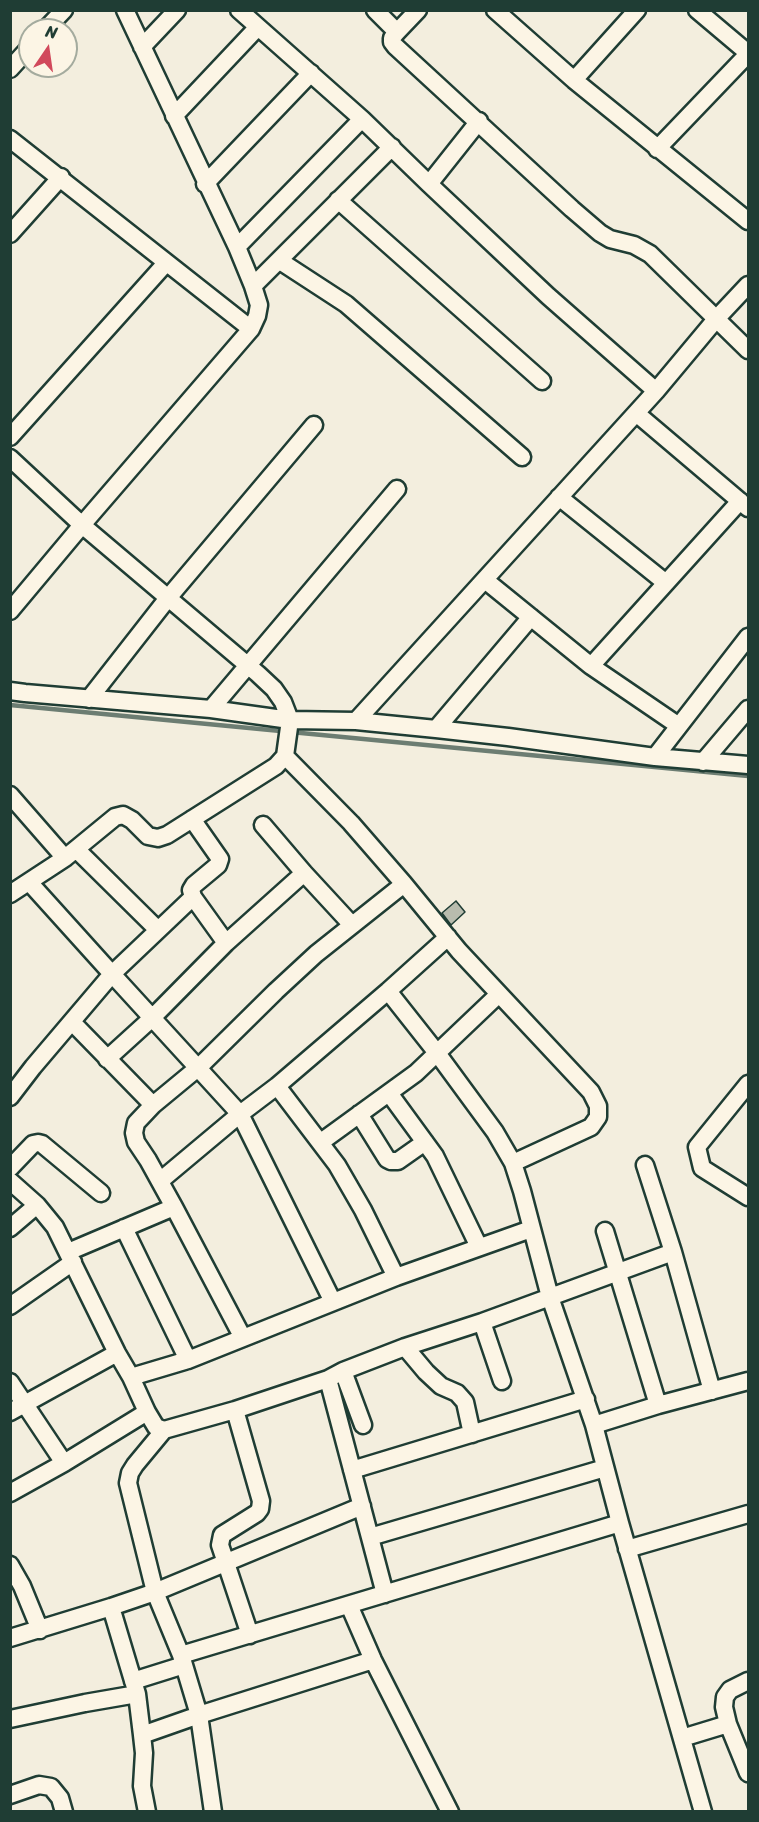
<!DOCTYPE html>
<html>
<head>
<meta charset="utf-8">
<style>
  body { margin:0 }
  #map { position:relative; width:759px; height:1822px; overflow:hidden; background:#f3eede; font-family:Sriracha,sans-serif }
  canvas { display:block }
  .frame { position:absolute; inset:0; border:12px solid #1f3d34; pointer-events:none }
  .north { position:absolute; left:18px; top:18px; width:60px; height:60px; box-sizing:border-box; background:#fcf5e5; border:2px solid #a4ab9e; border-radius:50%; rotate:13deg; font-size:16px; font-weight:700; line-height:24px; text-align:center; color:#1f3d34 }
  .north::after { content:''; display:block; margin:auto; width:21px; height:27px; background:#d1495b; clip-path:polygon(50% 0,100% 100%,50% 72%,0 100%) }
</style>
</head>
<body>
<div id="map">
<canvas width="759" height="1822"></canvas>
<div class="frame"></div>
<div class="north">N</div>
</div>
<script>
const c = document.querySelector('canvas').getContext('2d');
c.lineJoin = 'round';
const shape = rows => new Path2D(rows.map(r => 'M' + r).join(''));
function trace(path, color, width, dash) { c.strokeStyle = color; c.lineWidth = width; c.lineCap = dash ? 'butt' : 'round'; c.setLineDash(dash || []); c.stroke(path); }
function paint(path, color) { c.fillStyle = color; c.fill(path, 'evenodd'); }
trace(shape([
  [10,705,748,776]
]), '#6c7d72', 4.5);
const building = shape([
  [456,901,465,912,451,925,442,913,456,901]
]);
paint(building, '#b8bcae');
trace(building, '#1f3d34', 1.5);
const minor = shape([
  [125,10,237,247,253,286,259,305,257,316,251,329],
  [239,10,362,119,429,184,548,296,656,391],
  [375,10,397,32,418,10],
  [495,10,574,80,748,221],
  [697,10,748,53],
  [45,30,64,10],
  [397,32,392,38,392,42,395,46,572,209,600,233,610,239,634,245,650,254,748,350],
  [142,47,177,10],
  [10,69,30,47],
  [574,80,637,10],
  [174,116,257,28],
  [10,139,251,329,82,525,10,611],
  [657,149,748,54],
  [205,184,311,73],
  [429,184,479,121],
  [338,200,542,381],
  [10,234,61,177],
  [237,247,362,119],
  [280,261,346,304,522,457],
  [253,286,392,147],
  [636,413,748,508],
  [10,437,166,263],
  [10,458,82,525,258,674,274,689,283,702,290,720,285,756,276,766,167,835,158,838,148,836,132,820,123,815,115,817,65,858,10,894],
  [559,497,666,583],
  [485,580,591,666,679,726,655,757],
  [591,666,740,501],
  [10,691,25,693,211,709,290,720,356,721,436,729,508,737,655,757,748,765],
  [89,699,168,598,314,425],
  [211,709,397,489],
  [356,721,656,391,717,318,748,285],
  [679,726,748,637],
  [436,729,531,617],
  [285,756,351,823,404,884,459,951,591,1092,598,1106,598,1117,591,1127,513,1163],
  [703,762,748,709],
  [10,795,65,858],
  [192,819,220,859,218,865,194,885,191,890,193,897,226,943],
  [263,825,304,873,352,925],
  [76,849,158,930],
  [29,882,112,974,193,897],
  [388,991,437,1053,495,1132,513,1163,522,1191,550,1297,594,1425,620,1523,703,1812],
  [72,1022,153,1105],
  [107,1059,151,1019,226,943,304,873],
  [748,1084,697,1147,702,1168,748,1197],
  [277,1086,337,1165,363,1210,396,1277],
  [389,1093,435,1156,479,1247],
  [10,1097,33,1067,112,974,240,1114,333,1302],
  [359,1114,387,1159,391,1161,398,1161,425,1142],
  [321,1142,416,1073,499,994],
  [645,1165,673,1252,712,1391],
  [10,1168,33,1144,38,1143,42,1144,101,1193],
  [10,1181,37,1205,55,1227,117,1353,131,1377,147,1412,156,1427,164,1430,135,1465,130,1473,128,1483,155,1592,181,1655,199,1715,213,1812],
  [160,1181,240,1114,277,1086,388,991,448,937],
  [10,1228,37,1205],
  [124,1228,188,1360],
  [605,1231,658,1405],
  [68,1252,174,1207],
  [10,1306,73,1262],
  [482,1322,502,1381],
  [243,1338,174,1207,148,1160,136,1142,134,1133,136,1123,153,1105,199,1067,276,991,316,954,404,884],
  [405,1347,426,1372,441,1386,457,1393,465,1402,472,1434],
  [343,1371,363,1425],
  [131,1377,188,1360,396,1277,531,1229],
  [328,1379,385,1594],
  [10,1382,64,1463],
  [235,1410,261,1501,260,1509,257,1513,222,1535,220,1545,250,1635],
  [10,1412,117,1353],
  [594,1425,658,1405,748,1381],
  [164,1430,235,1410,328,1379,343,1371,405,1347,482,1322,673,1252],
  [352,1470,586,1399],
  [10,1493,64,1463,147,1412],
  [370,1537,605,1468],
  [627,1549,748,1514],
  [10,1565,22,1586,40,1630],
  [349,1605,373,1660,450,1812],
  [111,1607,137,1694],
  [10,1638,111,1607,155,1592,362,1506],
  [181,1655,620,1523],
  [133,1681,184,1665],
  [10,1719,85,1703,137,1694,142,1735,199,1715,373,1660],
  [728,1724,748,1773],
  [142,1735,144,1753,142,1786,147,1812],
  [682,1738,728,1724,724,1707,725,1697,730,1690,748,1681],
  [10,1795,39,1785,51,1787,60,1798,64,1812]
]);
trace(minor, '#1f3d34', 21);
trace(minor, '#fcf5e5', 16);
</script>
</body>
</html>
